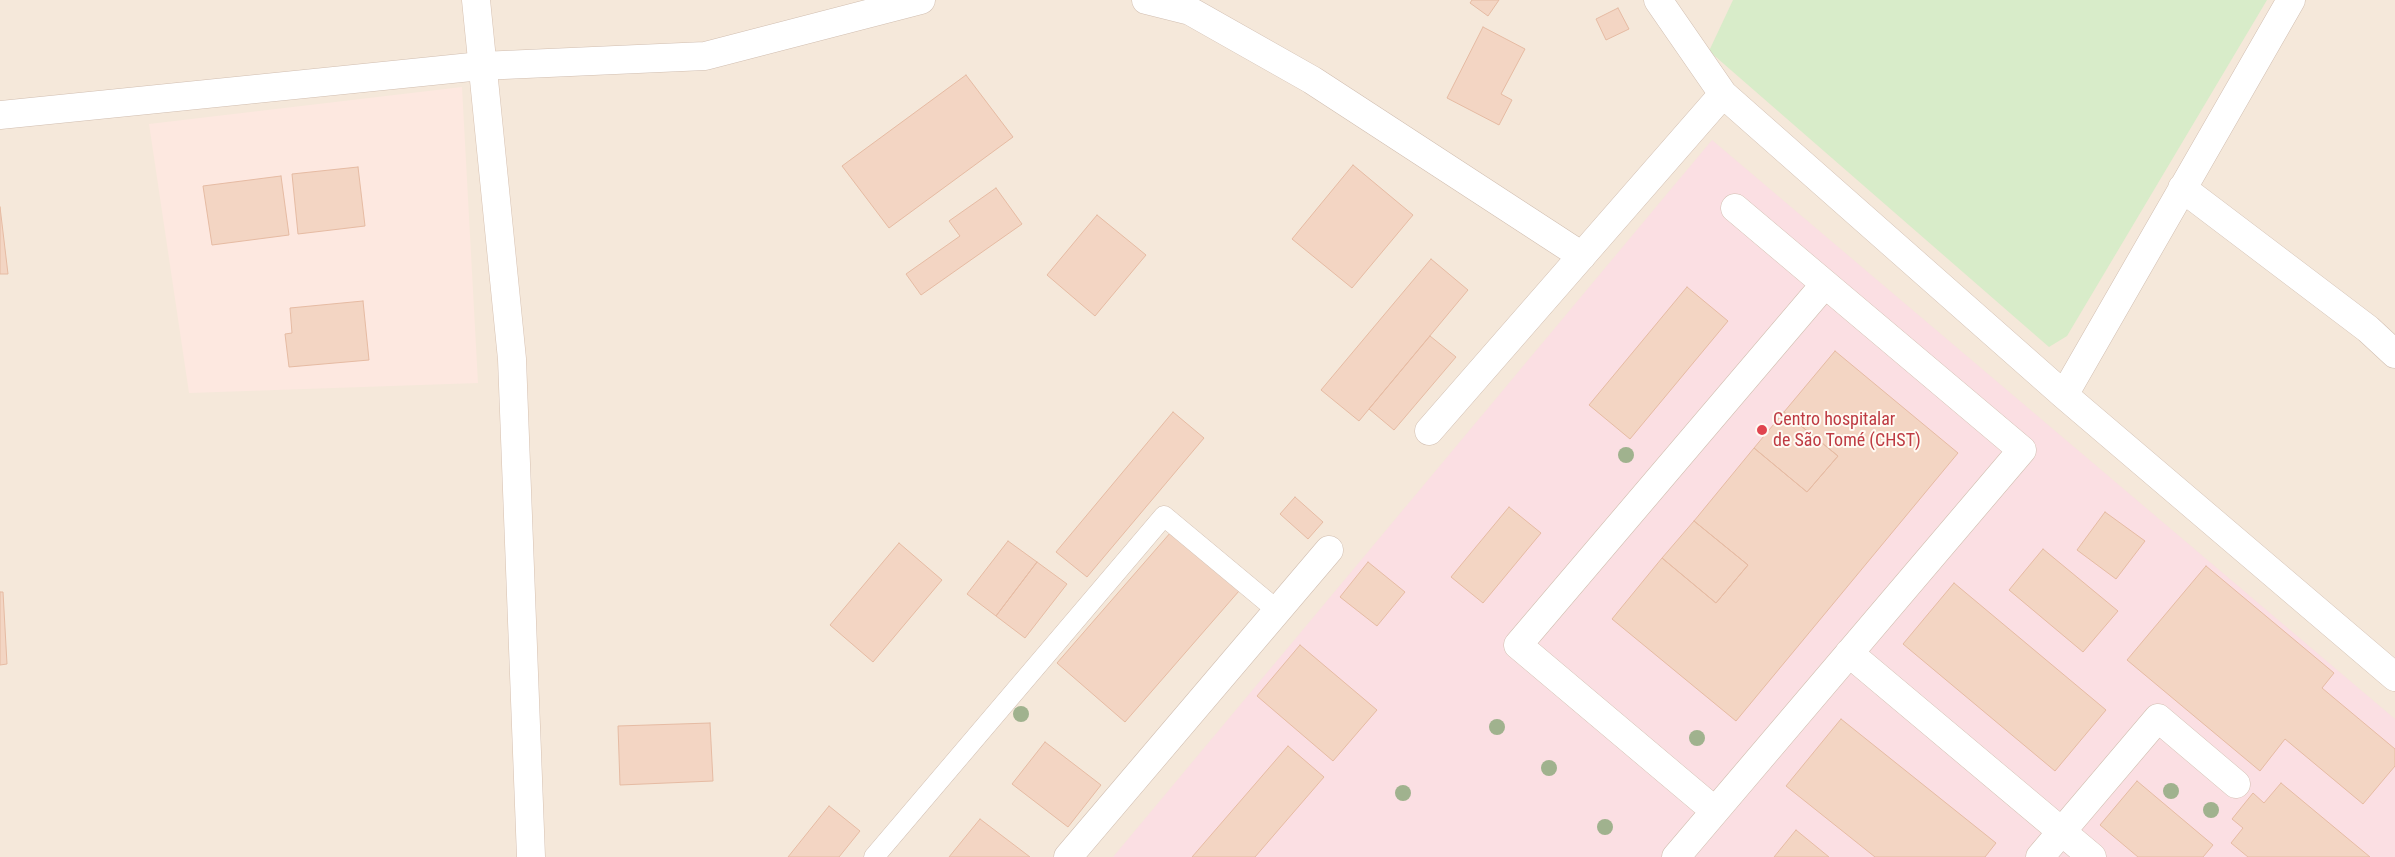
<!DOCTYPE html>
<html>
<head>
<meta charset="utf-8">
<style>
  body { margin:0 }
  canvas { display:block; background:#fdf6ec }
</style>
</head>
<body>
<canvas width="2395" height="857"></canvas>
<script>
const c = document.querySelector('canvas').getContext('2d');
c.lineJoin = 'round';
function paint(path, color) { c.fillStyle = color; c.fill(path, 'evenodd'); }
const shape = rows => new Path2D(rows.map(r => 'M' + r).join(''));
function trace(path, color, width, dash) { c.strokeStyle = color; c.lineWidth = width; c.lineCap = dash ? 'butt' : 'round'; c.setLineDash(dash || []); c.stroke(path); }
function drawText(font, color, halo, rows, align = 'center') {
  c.font = font + ' "Roboto Condensed",sans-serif'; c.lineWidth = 4; c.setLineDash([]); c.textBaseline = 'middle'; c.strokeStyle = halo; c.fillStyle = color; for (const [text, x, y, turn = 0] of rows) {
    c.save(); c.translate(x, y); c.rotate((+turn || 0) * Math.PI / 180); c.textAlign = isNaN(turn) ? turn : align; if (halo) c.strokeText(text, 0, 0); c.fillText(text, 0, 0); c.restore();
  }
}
paint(shape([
  [0,0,2395,0,2395,857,0,857]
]), '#f5e8da');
paint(shape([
  [462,87,478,383,189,393,149,124]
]), '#fde8e0');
paint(shape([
  [1712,140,2395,719,2395,857,1113,857]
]), '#fbdfe3');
paint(shape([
  [1733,0,2267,0,2067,336,2049,347,1709,51]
]), '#d8ecc9');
const building = shape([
  [1472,0,1499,0,1488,16,1470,3,1472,0],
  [1618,8,1629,29,1606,40,1596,19,1618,8],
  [1483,27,1525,49,1501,94,1512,100,1499,125,1447,98,1483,27],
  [966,75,1013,137,889,228,842,166,966,75],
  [1353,165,1413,215,1352,288,1292,239,1353,165],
  [358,167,365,226,298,234,292,174,358,167],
  [281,176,289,235,212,245,203,186,281,176],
  [996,188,1022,224,921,295,906,274,960,236,949,221,996,188],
  [0,207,8,274,0,274,0,207],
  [1097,215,1146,255,1095,316,1047,275,1097,215],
  [1431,259,1468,290,1359,421,1321,390,1431,259],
  [1687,287,1728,321,1630,439,1589,405,1687,287],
  [363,301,369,360,289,367,285,334,292,333,290,308,363,301],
  [1430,336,1456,357,1394,430,1369,409,1430,336],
  [1835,351,1958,453,1736,721,1612,619,1662,558,1716,603,1748,565,1694,521,1754,448,1807,492,1838,456,1784,412,1835,351],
  [1173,412,1204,438,1087,577,1056,552,1173,412],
  [1784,412,1838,456,1807,492,1754,448,1784,412],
  [1295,497,1323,522,1308,539,1280,514,1295,497],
  [1509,507,1541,533,1483,603,1451,577,1509,507],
  [2105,512,2145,541,2116,579,2077,550,2105,512],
  [1694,521,1748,565,1716,603,1662,558,1694,521],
  [1171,532,1239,591,1125,722,1057,663,1171,532],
  [1008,541,1037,562,996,616,967,594,1008,541],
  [899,543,942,580,873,662,830,625,899,543],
  [2043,549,2118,611,2083,652,2009,590,2043,549],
  [1037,562,1067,584,1025,638,996,616,1037,562],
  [1368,562,1405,592,1377,626,1340,597,1368,562],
  [2206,566,2334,673,2322,688,2395,749,2395,766,2363,804,2285,739,2260,771,2127,660,2206,566],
  [1954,583,2106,710,2055,771,1903,644,1954,583],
  [0,592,3,592,7,664,0,665,0,592],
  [1300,645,1377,710,1333,761,1257,696,1300,645],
  [1841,719,1996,843,1985,857,1875,857,1786,786,1841,719],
  [710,723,713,781,620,785,618,726,710,723],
  [1045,742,1101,785,1068,827,1012,784,1045,742],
  [1288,746,1324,777,1255,857,1192,857,1288,746],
  [2137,781,2213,845,2203,857,2138,857,2100,825,2137,781],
  [2281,783,2370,857,2248,857,2231,843,2243,828,2232,819,2253,793,2264,803,2281,783],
  [829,806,860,831,839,857,788,857,829,806],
  [980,819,1030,857,949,857,980,819],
  [1796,830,1829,857,1774,857,1796,830]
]);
paint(building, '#f3d5c3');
trace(building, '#e6bba3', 1);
const service = shape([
  [874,857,1164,516,1278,611]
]);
const minor = shape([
  [1146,0,1190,11,1312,80,1582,256],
  [1658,0,1723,94,2064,395,2395,677],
  [0,115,481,66,705,56,921,0],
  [2182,188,2368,329,2395,354],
  [2064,395,2291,0],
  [1429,431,1723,94],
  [1849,653,2092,857],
  [1715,811,1518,645,1825,284],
  [1068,857,1329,550],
  [1676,857,2022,450,1735,208],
  [2040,857,2158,718,2236,784]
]);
const secondary = shape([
  [476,0,512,359,531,857]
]);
trace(service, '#d1beb0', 21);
trace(minor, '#d1beb0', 29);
trace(secondary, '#d6c0b0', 29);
trace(service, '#fff', 20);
trace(minor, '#fff', 28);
trace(secondary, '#fff', 28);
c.fillStyle = '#a0b28e';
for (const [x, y] of [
  [1626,455],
  [1021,714],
  [1497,727],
  [1697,738],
  [1549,768],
  [2171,791],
  [1403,793],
  [2211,810],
  [1605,827]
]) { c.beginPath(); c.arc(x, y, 8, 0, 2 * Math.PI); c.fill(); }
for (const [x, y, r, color] of [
  [1762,430,6,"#e0444e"]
]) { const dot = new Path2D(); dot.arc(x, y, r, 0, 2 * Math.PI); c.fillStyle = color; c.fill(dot); trace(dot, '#fffaf3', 2); }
drawText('18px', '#be3a42', '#fffaf3', [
  ["Centro hospitalar",1773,420],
  ["de São Tomé (CHST)",1773,441]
], 'left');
</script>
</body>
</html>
